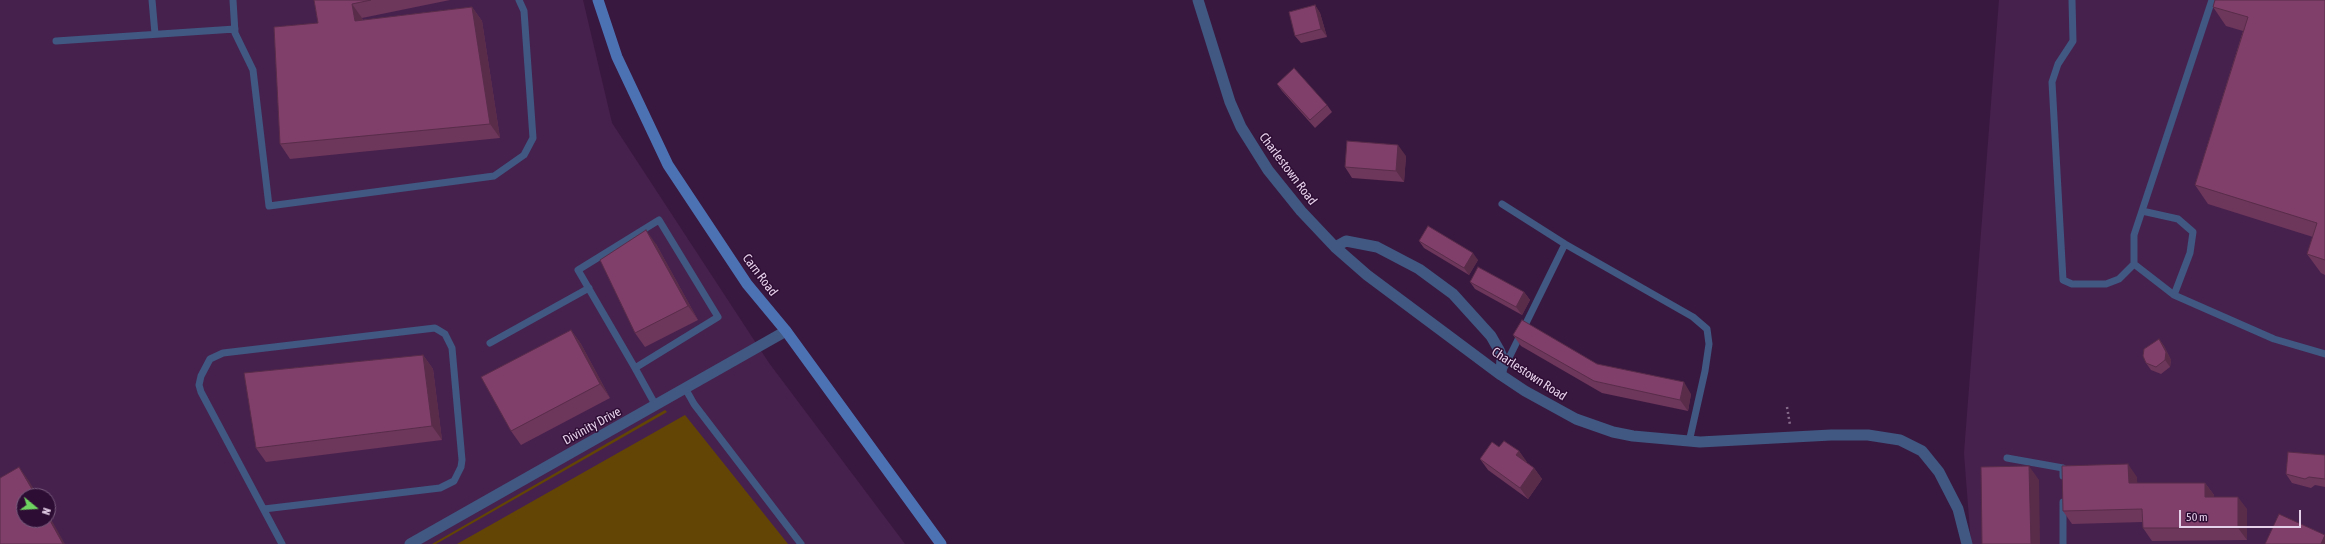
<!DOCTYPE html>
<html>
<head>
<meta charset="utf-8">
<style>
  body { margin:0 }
  #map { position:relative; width:2325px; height:544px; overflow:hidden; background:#39183f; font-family:"Asap Condensed",sans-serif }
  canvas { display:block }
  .north { position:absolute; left:16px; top:488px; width:40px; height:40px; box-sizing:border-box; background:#2e0d34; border:1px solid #785b7d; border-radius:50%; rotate:108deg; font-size:11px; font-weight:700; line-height:16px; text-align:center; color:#e6d1ea }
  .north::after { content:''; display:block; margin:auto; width:14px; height:18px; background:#6ed360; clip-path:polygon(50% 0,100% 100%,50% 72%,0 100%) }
  .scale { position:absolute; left:2179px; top:510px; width:122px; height:18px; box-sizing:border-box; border:2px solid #e6d1ea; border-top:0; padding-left:5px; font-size:12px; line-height:14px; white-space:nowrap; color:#e6d1ea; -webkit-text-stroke:3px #2e0d34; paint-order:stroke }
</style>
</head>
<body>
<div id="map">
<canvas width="2325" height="544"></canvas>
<div class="north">N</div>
<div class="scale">50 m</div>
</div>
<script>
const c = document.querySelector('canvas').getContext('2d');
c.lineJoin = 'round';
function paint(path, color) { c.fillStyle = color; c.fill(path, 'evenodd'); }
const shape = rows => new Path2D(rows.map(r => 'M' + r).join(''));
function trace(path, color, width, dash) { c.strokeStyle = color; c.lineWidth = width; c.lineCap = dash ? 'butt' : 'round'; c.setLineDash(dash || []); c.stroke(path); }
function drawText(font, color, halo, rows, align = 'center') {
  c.font = font + ' "Asap Condensed",sans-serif'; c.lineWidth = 3; c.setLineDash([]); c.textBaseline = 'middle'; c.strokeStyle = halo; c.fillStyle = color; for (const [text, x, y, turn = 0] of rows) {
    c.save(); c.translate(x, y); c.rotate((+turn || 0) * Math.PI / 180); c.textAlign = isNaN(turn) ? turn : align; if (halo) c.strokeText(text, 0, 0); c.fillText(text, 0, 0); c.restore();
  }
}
paint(shape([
  [0,0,583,0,612,123,769,363,905,544,0,544],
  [24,496,48,496,48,520,24,520],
  [1999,0,2325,0,2325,544,1971,544,1964,453]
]), '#46214d');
paint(shape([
  [665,410,667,412,436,544,432,544],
  [685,415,788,544,457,544]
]), '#634605');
trace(shape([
  [1787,407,1790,425]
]), '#866b8b', 2.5, [2, 3]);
trace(shape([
  [152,0,155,34],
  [233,0,235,33,253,70,269,206,494,176,524,155,533,138,524,11,519,0],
  [2072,0,2073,41,2058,64,2052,82,2063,280,2072,284,2106,284,2119,279,2134,264],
  [2212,0,2134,235,2134,264,2174,295,2274,339,2325,354],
  [56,41,235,29],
  [1502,204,1565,244,1693,317,1707,329,1709,344,1705,371,1689,442],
  [2142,211,2178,219,2193,232,2190,253,2174,295],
  [490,343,589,288],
  [635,368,578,270,659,220,718,317,635,368,656,406],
  [1503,370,1565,244],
  [685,388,694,404,801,544],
  [2007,458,2063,468,2063,476],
  [264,509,440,488,454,481,461,467,462,460,452,348,445,334,435,328,223,353,210,359,201,376,199,385,201,392,282,544],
  [2063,544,2063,502]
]), '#405882', 7);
trace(shape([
  [1198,0,1230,102,1241,127,1268,170,1301,211,1335,247,1367,275,1501,375,1525,391,1576,419,1613,432,1633,436,1700,442,1831,435,1868,435,1900,440,1922,451,1939,472,1958,509,1967,544],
  [1335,247,1346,241,1377,247,1419,269,1453,294,1491,336,1499,350,1502,357,1501,375],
  [410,544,786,331]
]), '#405882', 11);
trace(shape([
  [598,0,617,57,668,165,747,284,786,331,941,544]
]), '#4d72b4', 11);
paint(shape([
  [314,0,450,0,362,18,363,20,472,7,482,21,500,138,290,159,280,144,318,23],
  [2325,0,2325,275,2321,273,2307,254,2313,237,2208,204,2195,185,2243,31,2226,26,2213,7],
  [1315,5,1320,13,1327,37,1301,43,1295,36],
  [1277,84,1327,105,1332,112,1315,128,1282,91],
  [1406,156,1404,182,1352,178,1345,167],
  [1419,241,1478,260,1469,275,1424,248],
  [656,244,698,320,645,347,635,333],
  [1470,282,1524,292,1530,300,1522,315,1475,289],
  [571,330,581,344,610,398,521,445,511,431],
  [1513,335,1597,364,1691,394,1688,411,1602,393,1521,346],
  [2159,339,2164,346,2171,360,2170,367,2161,374,2151,370,2146,363],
  [423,355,433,369,442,440,266,462,256,448],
  [1499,447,1519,451,1527,463,1534,468,1542,479,1528,499,1488,470,1480,459],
  [2325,455,2325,487,2315,485,2311,488,2292,483,2286,474],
  [2137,477,2137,483,2205,483,2214,495,2214,497,2247,509,2247,540,2152,541,2143,528,2143,522,2072,524,2063,511]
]), '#6d365b');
paint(shape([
  [352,4,362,18,365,35,355,21],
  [1315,5,1320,13,1327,37,1321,29],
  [472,7,482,21,500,138,490,124],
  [1398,145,1406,156,1404,182,1396,171],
  [646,230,656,244,698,320,688,306],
  [1473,253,1478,260,1469,275,1464,268],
  [1524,292,1530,300,1522,315,1516,307],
  [571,330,581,344,610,398,600,384],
  [2159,339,2164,346,2171,360,2170,367,2165,360],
  [423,355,433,369,442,440,432,426],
  [1684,382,1691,394,1688,411,1680,400],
  [1519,451,1527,462,1524,466,1516,455],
  [2128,464,2137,477,2138,496,2129,483],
  [2029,466,2039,480,2040,544,2031,544],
  [19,467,29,481,38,496,36,496],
  [1534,468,1542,479,1528,499,1520,488],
  [2205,483,2214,495,2214,510,2205,497],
  [2238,497,2247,509,2247,540,2238,528],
  [48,514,65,544,63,544,48,517],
  [2325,535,2325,544,2321,544]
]), '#592c4a');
const building = shape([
  [314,0,371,0,352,4,355,21,472,7,490,124,280,144,274,27,318,23,314,0],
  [2215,0,2325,0,2325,260,2307,254,2317,223,2195,185,2248,17,2213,7,2215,0],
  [1315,5,1321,29,1295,36,1289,12,1315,5],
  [1294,68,1327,105,1310,120,1277,84,1294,68],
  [1347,141,1398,145,1396,171,1345,167,1347,141],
  [1428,226,1473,253,1464,268,1419,241,1428,226],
  [646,230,688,306,635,333,600,260,646,230],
  [1478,267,1524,292,1516,307,1470,282,1478,267],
  [1522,320,1597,364,1684,382,1680,400,1594,381,1513,335,1522,320],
  [571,330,600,384,511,431,481,377,571,330],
  [2159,339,2166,352,2165,360,2156,367,2146,363,2143,356,2144,349,2159,339],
  [423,355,432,426,256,448,244,373,423,355],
  [1504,441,1519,451,1516,455,1534,468,1520,488,1480,459,1492,442,1499,447,1504,441],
  [2288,452,2325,455,2325,479,2309,477,2305,479,2286,474,2288,452],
  [2128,464,2129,483,2205,483,2205,497,2238,497,2238,528,2143,528,2142,509,2063,511,2062,466,2128,464],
  [2029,466,2031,544,1982,544,1981,467,2029,466],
  [19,467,36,496,24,496,24,520,48,520,48,517,63,544,0,544,0,478,19,467],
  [2279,514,2325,535,2321,544,2265,544,2279,514]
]);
paint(building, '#7f3f6a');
trace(building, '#592c4a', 1);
drawText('13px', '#e6d1ea', '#2e0d34', [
  ["Charlestown Road",1288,169,53],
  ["Carn Road",760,275,53],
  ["Charlestown Road",1529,374,33],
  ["Divinity Drive",592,426,-29]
]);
</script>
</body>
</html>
